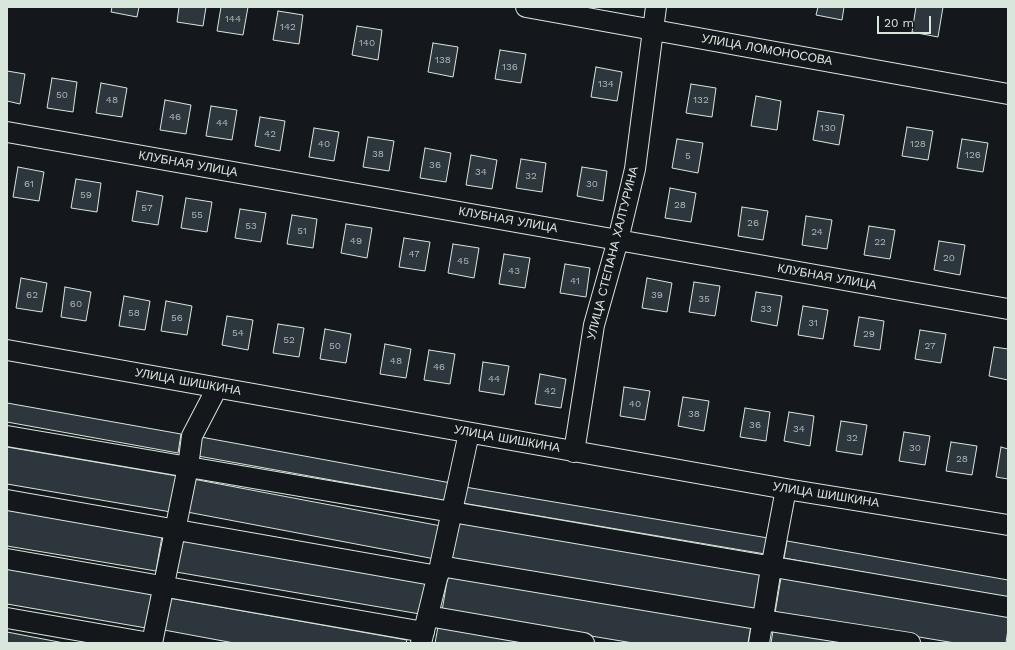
<!DOCTYPE html>
<html>
<head>
<meta charset="utf-8">
<style>
  body { margin:0 }
  #map { position:relative; width:1015px; height:650px; overflow:hidden; background:#14181c; font-family:"Work Sans",sans-serif }
  canvas { display:block }
  .frame { position:absolute; inset:0; border:8px solid #d8e6dc; pointer-events:none }
  .scale { position:absolute; left:877px; top:16px; width:54px; height:18px; box-sizing:border-box; border:2px solid #d8e6dc; border-top:0; padding-left:5px; font-size:12px; line-height:14px; white-space:nowrap; color:#d8e6dc; -webkit-text-stroke:3px #14181c; paint-order:stroke }
</style>
</head>
<body>
<div id="map">
<canvas width="1015" height="650"></canvas>
<div class="frame"></div>
<div class="scale">20 m</div>
</div>
<script>
const c = document.querySelector('canvas').getContext('2d');
c.lineJoin = 'round';
function paint(path, color) { c.fillStyle = color; c.fill(path, 'evenodd'); }
const shape = rows => new Path2D(rows.map(r => 'M' + r).join(''));
function trace(path, color, width, dash) { c.strokeStyle = color; c.lineWidth = width; c.lineCap = dash ? 'butt' : 'round'; c.setLineDash(dash || []); c.stroke(path); }
function drawText(font, color, halo, rows, align = 'center') {
  c.font = font + ' "Work Sans",sans-serif'; c.lineWidth = 3; c.setLineDash([]); c.textBaseline = 'middle'; c.strokeStyle = halo; c.fillStyle = color; for (const [text, x, y, turn = 0] of rows) {
    c.save(); c.translate(x, y); c.rotate((+turn || 0) * Math.PI / 180); c.textAlign = isNaN(turn) ? turn : align; if (halo) c.strokeText(text, 0, 0); c.fillText(text, 0, 0); c.restore();
  }
}
const building = shape([
  [112,7,139,7,137,17,111,12,112,7],
  [179,7,206,7,203,26,177,22,179,7],
  [221,7,248,7,243,35,217,31,221,7],
  [818,7,844,7,842,20,816,15,818,7],
  [916,7,943,7,938,37,912,32,916,7],
  [278,11,303,15,299,44,273,40,278,11],
  [357,26,382,30,378,60,352,55,357,26],
  [433,43,458,47,453,77,428,72,433,43],
  [500,50,526,54,521,83,495,79,500,50],
  [596,67,622,72,617,101,591,97,596,67],
  [7,71,25,74,20,104,7,101,7,71],
  [52,78,77,82,73,112,47,108,52,78],
  [101,83,127,88,122,117,96,113,101,83],
  [691,84,716,88,712,117,686,113,691,84],
  [756,96,781,101,777,130,751,126,756,96],
  [165,100,191,105,186,134,160,130,165,100],
  [211,106,237,110,232,140,206,136,211,106],
  [818,111,844,115,839,145,813,140,818,111],
  [260,117,285,121,280,151,255,146,260,117],
  [907,127,933,131,928,160,902,156,907,127],
  [314,128,339,132,334,161,309,157,314,128],
  [368,137,394,141,389,171,363,167,368,137],
  [677,139,703,143,698,173,672,168,677,139],
  [962,139,988,143,983,172,957,168,962,139],
  [425,148,451,153,446,182,420,178,425,148],
  [471,155,497,160,492,189,466,185,471,155],
  [521,159,546,163,542,192,516,188,521,159],
  [18,167,44,172,39,201,13,197,18,167],
  [582,167,607,171,603,201,577,196,582,167],
  [76,179,101,183,97,212,71,208,76,179],
  [670,188,696,193,691,222,665,218,670,188],
  [137,191,163,196,158,225,132,221,137,191],
  [186,198,212,202,207,232,181,228,186,198],
  [742,207,768,211,763,240,738,236,742,207],
  [240,209,266,213,261,242,235,238,240,209],
  [292,215,317,219,313,248,287,244,292,215],
  [806,216,832,220,827,249,802,245,806,216],
  [346,224,372,228,367,258,341,253,346,224],
  [869,226,895,230,890,259,864,255,869,226],
  [404,238,430,242,425,271,399,267,404,238],
  [939,241,965,245,960,275,934,270,939,241],
  [453,244,479,248,474,278,448,273,453,244],
  [504,254,530,258,525,288,499,284,504,254],
  [565,264,590,268,586,297,560,293,565,264],
  [21,278,47,283,42,312,16,308,21,278],
  [647,278,672,283,667,312,642,308,647,278],
  [694,282,720,286,715,316,689,312,694,282],
  [65,287,91,292,86,321,61,317,65,287],
  [756,292,782,296,777,326,751,321,756,292],
  [124,296,150,301,145,330,119,326,124,296],
  [166,301,192,306,187,335,161,331,166,301],
  [803,306,828,310,823,339,798,335,803,306],
  [227,316,253,320,248,350,222,345,227,316],
  [859,317,884,321,880,350,854,346,859,317],
  [278,324,304,328,299,357,273,353,278,324],
  [325,329,351,334,346,363,320,359,325,329],
  [920,330,946,334,941,363,915,359,920,330],
  [385,344,411,349,406,378,380,374,385,344],
  [994,347,1008,349,1008,380,989,376,994,347],
  [429,350,455,354,450,384,424,380,429,350],
  [483,362,509,366,504,395,479,391,483,362],
  [540,374,566,379,561,408,535,404,540,374],
  [624,387,650,391,645,420,620,416,624,387],
  [683,397,709,401,704,431,678,426,683,397],
  [7,403,181,434,178,453,7,422,7,403],
  [745,408,770,412,766,441,740,437,745,408],
  [789,412,814,416,810,446,784,441,789,412],
  [841,421,867,425,862,455,836,451,841,421],
  [904,432,930,436,925,465,899,461,904,432],
  [201,437,451,483,448,501,198,456,201,437],
  [951,442,977,446,972,475,946,471,951,442],
  [7,447,177,476,171,512,7,484,7,447],
  [1001,447,1008,449,1008,479,996,477,1001,447],
  [193,479,441,526,435,559,187,512,193,479],
  [465,487,768,538,765,554,462,503,465,487],
  [7,510,162,536,156,571,7,546,7,510],
  [459,523,761,573,755,609,452,558,459,523],
  [182,540,426,582,420,614,176,572,182,540],
  [787,541,1008,580,1008,598,784,558,787,541],
  [7,567,152,593,146,628,7,604,7,567],
  [448,575,751,626,748,643,633,643,442,611,448,575],
  [781,578,1008,616,1008,629,1006,643,955,643,775,613,781,578],
  [169,598,407,640,406,643,234,643,164,630,169,598],
  [438,627,532,643,435,643,438,627],
  [773,631,849,643,771,643,773,631],
  [7,632,64,643,7,643,7,632]
]);
paint(building, '#2c363c');
trace(building, '#d8e6dc', 1);
const minor = shape([
  [526,7,1008,94],
  [7,132,1008,309],
  [7,350,786,489,1008,525],
  [7,436,1008,607],
  [574,452,594,325,618,240,635,169,656,7],
  [7,500,438,576],
  [7,559,424,632],
  [440,566,763,620,910,643],
  [428,616,584,643],
  [7,618,150,643],
  [152,643,188,467,192,436,217,388],
  [421,643,440,566,469,433],
  [759,643,771,568,786,489]
]);
trace(minor, '#d8e6dc', 22);
trace(minor, '#14181c', 20);
drawText('10px', '#adbab4', null, [
  ["144",233,19],
  ["142",288,27],
  ["140",367,43],
  ["138",443,60],
  ["136",510,67],
  ["134",606,84],
  ["50",62,95],
  ["48",112,100],
  ["132",701,100],
  ["46",175,117],
  ["44",222,123],
  ["130",828,128],
  ["42",270,134],
  ["40",324,144],
  ["128",918,144],
  ["38",378,154],
  ["126",973,155],
  ["5",688,156],
  ["36",435,165],
  ["34",481,172],
  ["32",531,176],
  ["61",29,184],
  ["30",592,184],
  ["59",86,195],
  ["28",680,205],
  ["57",147,208],
  ["55",197,215],
  ["26",753,223],
  ["53",251,226],
  ["51",302,231],
  ["24",817,232],
  ["49",356,241],
  ["22",880,242],
  ["47",414,254],
  ["20",949,258],
  ["45",463,261],
  ["43",514,271],
  ["41",575,281],
  ["62",32,295],
  ["39",657,295],
  ["35",704,299],
  ["60",76,304],
  ["33",766,309],
  ["58",134,313],
  ["56",177,318],
  ["31",813,323],
  ["54",238,333],
  ["29",869,334],
  ["52",289,340],
  ["50",335,346],
  ["27",930,346],
  ["48",396,361],
  ["46",439,367],
  ["44",494,379],
  ["42",550,391],
  ["40",635,404],
  ["38",694,414],
  ["36",755,425],
  ["34",799,429],
  ["32",852,438],
  ["30",915,448],
  ["28",962,459]
]);
drawText('12px', '#d8e6dc', '#14181c', [
  ["УЛИЦА ЛОМОНОСОВА",767,50,10],
  ["КЛУБНАЯ УЛИЦА",188,164,10],
  ["КЛУБНАЯ УЛИЦА",508,220,10],
  ["УЛИЦА СТЕПАНА ХАЛТУРИНА",613,253,-76],
  ["КЛУБНАЯ УЛИЦА",827,277,10],
  ["УЛИЦА ШИШКИНА",188,382,10],
  ["УЛИЦА ШИШКИНА",507,439,10],
  ["УЛИЦА ШИШКИНА",826,495,9]
]);
</script>
</body>
</html>
